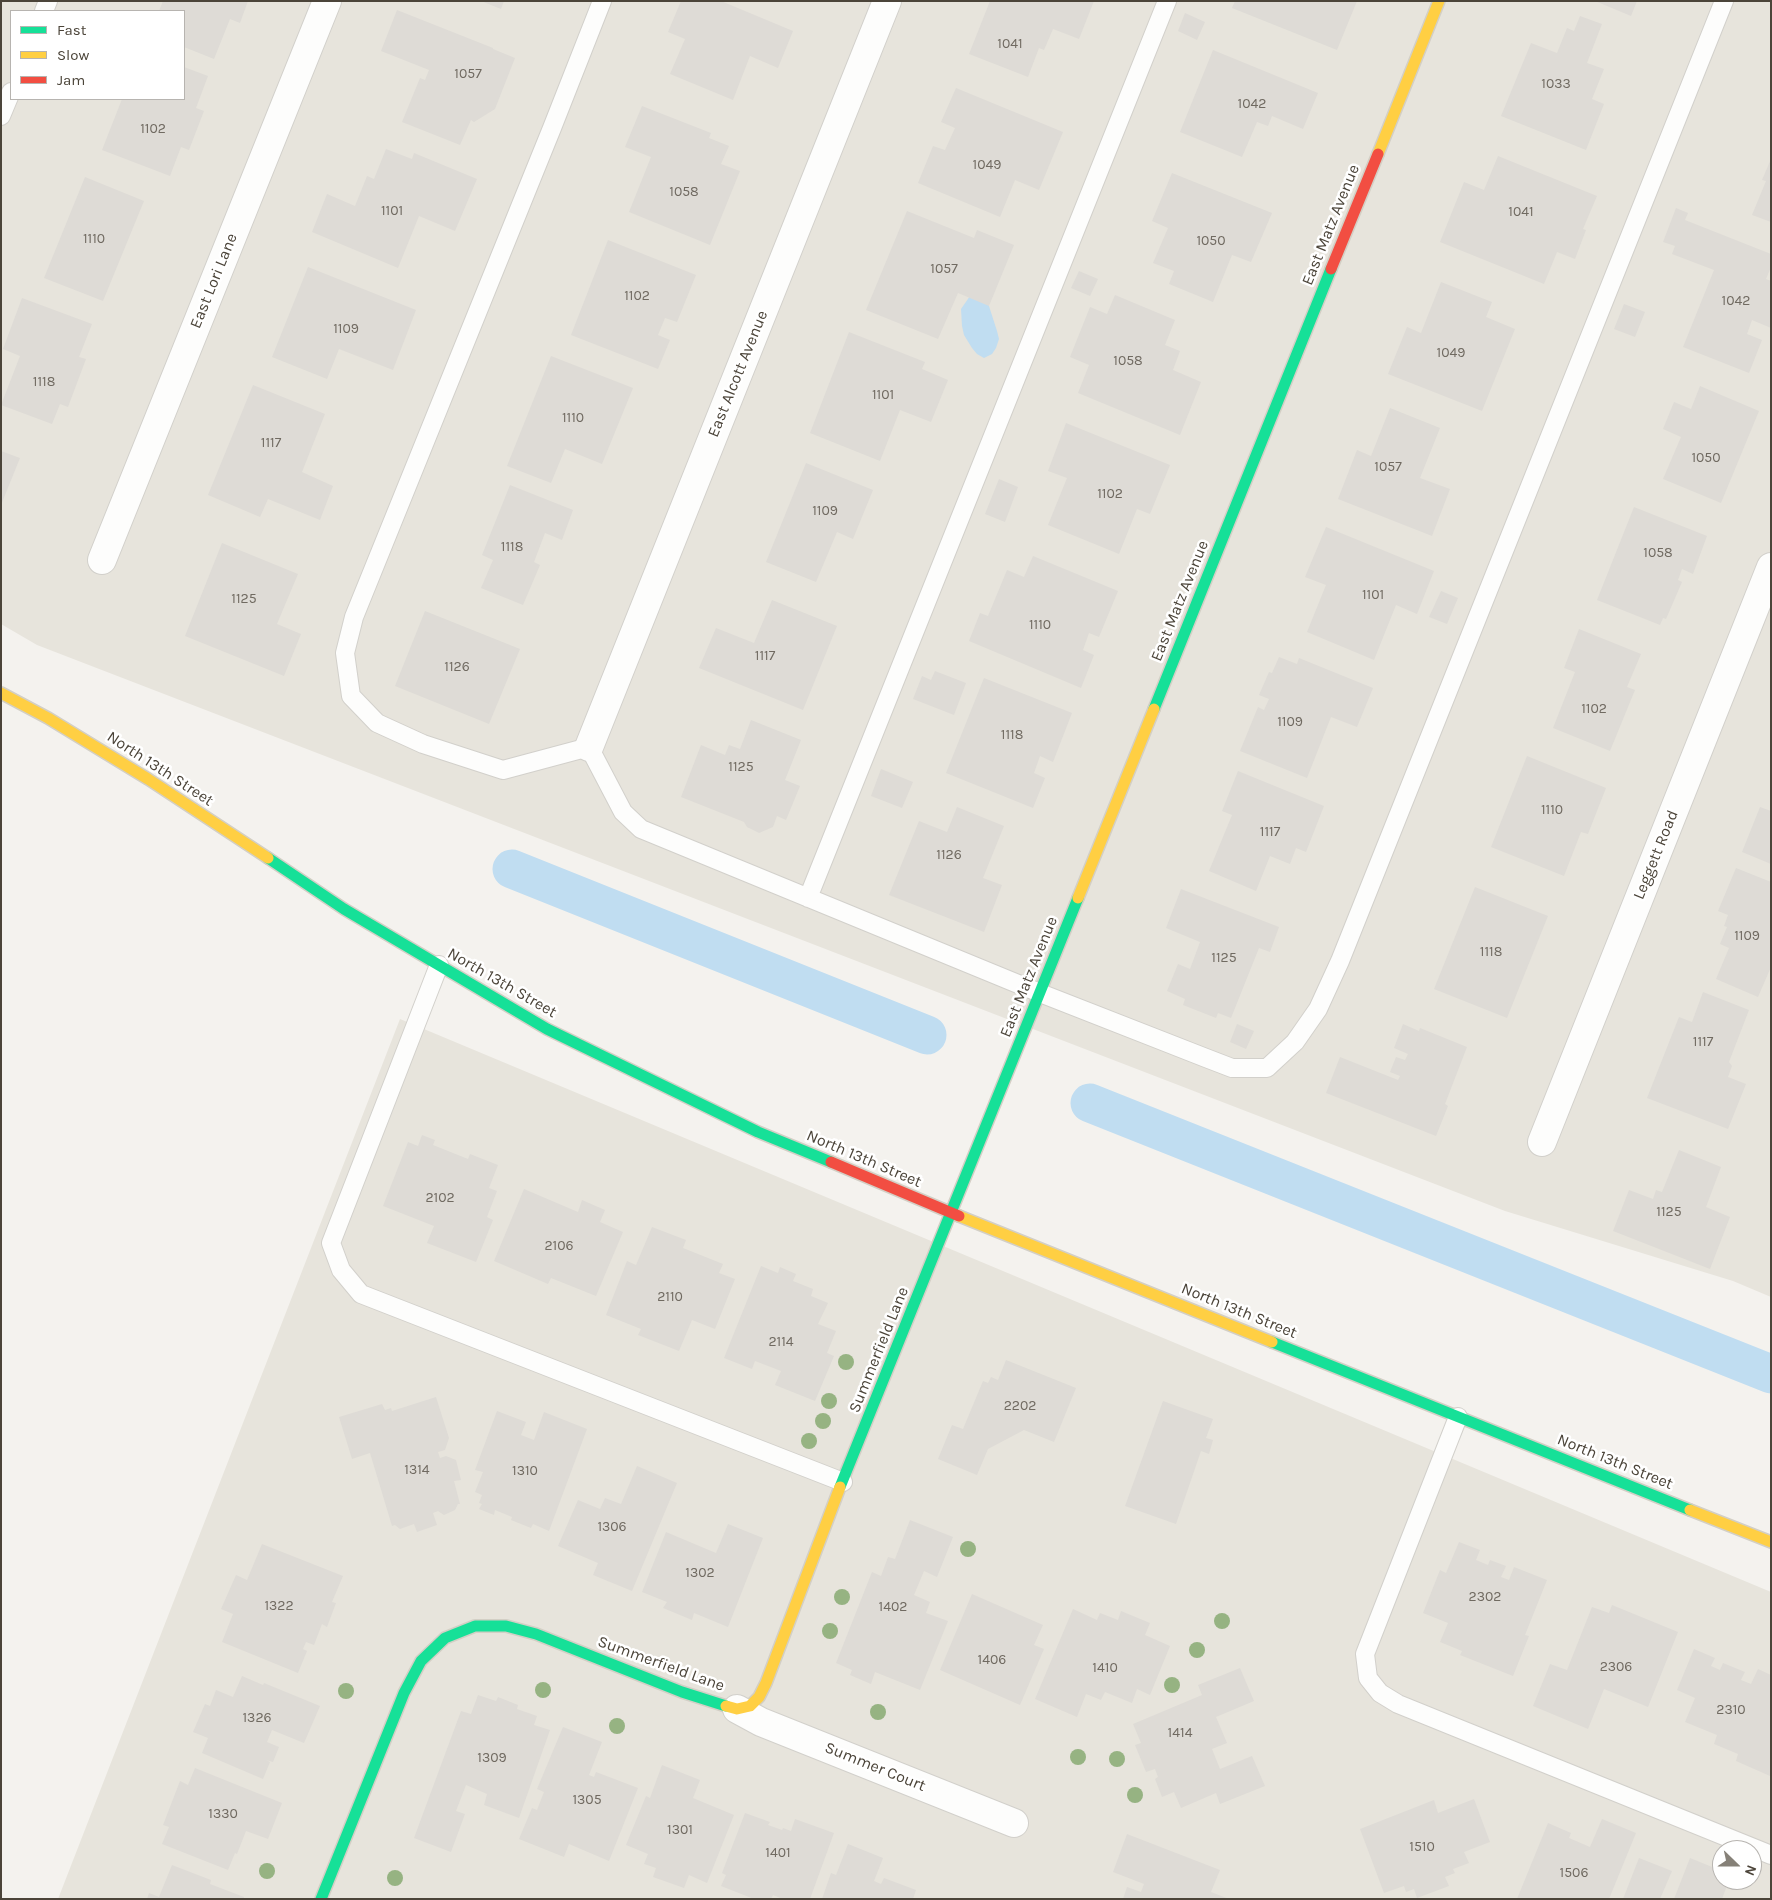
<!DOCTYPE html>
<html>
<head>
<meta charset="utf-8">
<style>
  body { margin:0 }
  #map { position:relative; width:1772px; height:1900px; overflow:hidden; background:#f4f2ee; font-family:Karla,sans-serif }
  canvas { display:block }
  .frame { position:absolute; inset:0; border:2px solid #4b4439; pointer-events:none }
  .legend { position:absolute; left:10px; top:10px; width:175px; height:90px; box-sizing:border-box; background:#fff; border:1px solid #b7b4b0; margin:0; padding:6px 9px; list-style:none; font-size:15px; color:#4b4439 }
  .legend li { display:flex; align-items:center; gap:10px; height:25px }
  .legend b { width:25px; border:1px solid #b7b4b0 }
  .north { position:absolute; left:1712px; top:1840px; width:50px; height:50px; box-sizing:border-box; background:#fff; border:1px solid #b7b4b0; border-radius:50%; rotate:112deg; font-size:14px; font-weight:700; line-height:20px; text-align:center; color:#4b4439 }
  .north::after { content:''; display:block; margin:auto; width:18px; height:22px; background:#868178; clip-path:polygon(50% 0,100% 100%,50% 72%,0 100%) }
</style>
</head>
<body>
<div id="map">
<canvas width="1772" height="1900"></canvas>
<div class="frame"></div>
<ul class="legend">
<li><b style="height:6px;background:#16e098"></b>Fast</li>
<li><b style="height:6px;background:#ffcf43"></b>Slow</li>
<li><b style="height:6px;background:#f24e42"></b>Jam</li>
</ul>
<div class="north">N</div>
</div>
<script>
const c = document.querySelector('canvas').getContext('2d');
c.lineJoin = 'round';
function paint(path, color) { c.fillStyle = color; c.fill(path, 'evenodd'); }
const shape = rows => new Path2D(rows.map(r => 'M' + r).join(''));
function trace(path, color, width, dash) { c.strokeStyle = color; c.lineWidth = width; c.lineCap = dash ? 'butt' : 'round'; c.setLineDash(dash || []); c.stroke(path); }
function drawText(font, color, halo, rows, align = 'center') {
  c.font = font + ' Karla,sans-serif'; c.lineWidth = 5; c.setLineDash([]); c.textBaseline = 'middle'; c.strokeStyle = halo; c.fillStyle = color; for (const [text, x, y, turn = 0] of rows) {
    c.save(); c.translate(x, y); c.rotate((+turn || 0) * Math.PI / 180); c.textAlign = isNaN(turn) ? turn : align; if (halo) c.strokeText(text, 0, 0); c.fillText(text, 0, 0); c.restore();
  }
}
paint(shape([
  [1,1,1771,1,1771,1297,1733,1281,1505,1211,37,645,1,624],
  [11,11,184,11,184,99,11,99],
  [400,1019,1771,1592,1771,1899,58,1899],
  [1722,1850,1752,1850,1752,1880,1722,1880]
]), '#e7e4dc');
paint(shape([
  [970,296,988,303,997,331,999,339,996,348,992,354,984,358,977,354,972,348,964,335,962,326,961,309]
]), '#c0ddf1');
trace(shape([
  [512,869,927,1035],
  [1090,1103,1771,1374]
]), '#c0ddf1', 39);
paint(shape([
  [163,1,248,1,240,23,230,19,214,59,184,47,184,11,159,11],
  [481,1,504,1,501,9],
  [681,1,721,1,793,31,778,68,750,56,733,100,670,74,685,39,668,32],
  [990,1,1094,1,1079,39,1053,29,1044,50,1039,48,1028,77,969,54],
  [1235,1,1357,1,1337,50,1232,8],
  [1595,1,1637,1,1631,16],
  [397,10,493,48,493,49,515,58,495,109,474,122,471,120,460,145,402,122,420,78,425,80,429,70,381,51],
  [1185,13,1205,22,1197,40,1178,31],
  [1580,16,1602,24,1587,63,1604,69,1592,99,1604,104,1586,150,1501,116,1531,43,1557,53,1567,28,1574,31],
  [1213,50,1318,93,1303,129,1272,116,1268,126,1257,122,1242,157,1180,132],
  [184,67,208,76,196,108,204,111,189,150,181,147,170,176,102,150,122,99,184,99],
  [956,88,1063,132,1039,190,1015,180,1000,217,918,183,933,146,945,150,955,128,941,122],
  [642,106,711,133,709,138,729,146,721,164,740,171,710,245,629,212,651,157,625,147],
  [386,149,412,159,414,153,477,179,455,231,419,216,398,268,312,232,327,194,355,206,367,176,374,179],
  [1498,156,1597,196,1583,229,1586,230,1575,259,1557,252,1544,284,1440,242,1464,182,1484,190],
  [1771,159,1771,222,1752,215,1766,181,1762,180],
  [1172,173,1272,213,1251,262,1232,255,1213,302,1169,284,1174,271,1153,263,1168,228,1152,221],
  [85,177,144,201,103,301,44,278],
  [1676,208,1688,213,1685,220,1771,254,1771,267,1766,279,1771,281,1771,328,1752,320,1747,334,1762,340,1749,373,1683,347,1714,270,1672,254,1675,246,1663,242],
  [907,211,974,238,977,230,1014,245,989,306,958,293,938,339,866,310],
  [608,240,696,275,677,322,665,318,658,335,670,340,658,369,571,335],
  [308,267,416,310,393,370,339,349,327,379,272,357],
  [1079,271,1098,279,1090,296,1071,288],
  [1441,282,1492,302,1486,317,1515,329,1482,411,1388,374,1407,327,1421,333],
  [1115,295,1175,320,1165,345,1180,351,1173,370,1201,382,1180,435,1078,393,1089,365,1070,357,1090,307,1107,314],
  [22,298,92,324,79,357,86,359,68,407,60,404,52,424,1,405,20,356,3,349],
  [1624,304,1645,312,1635,337,1614,329],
  [849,332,925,362,922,369,948,380,931,422,900,410,880,461,810,433],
  [551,356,633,388,602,464,565,449,551,483,507,466],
  [253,385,325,414,302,472,333,486,320,520,268,499,260,517,208,495],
  [1700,386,1759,411,1721,503,1663,479,1681,437,1663,429,1674,402,1691,409],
  [1390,408,1440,428,1420,478,1450,489,1432,536,1338,499,1357,450,1371,456],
  [1066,423,1170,465,1150,514,1137,509,1119,554,1048,525,1067,478,1048,471],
  [1,451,20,458,1,505],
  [806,463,873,490,853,539,837,532,816,582,766,562],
  [999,479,1018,487,1005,522,985,514],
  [510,485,573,510,562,540,545,533,534,562,540,565,523,605,481,588,493,560,482,555],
  [1634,507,1707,536,1693,574,1682,569,1678,580,1682,582,1666,619,1663,618,1660,625,1597,600],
  [1326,527,1434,571,1417,614,1396,605,1374,660,1307,632,1326,585,1305,577],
  [222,543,298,574,277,624,301,634,284,676,185,636],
  [1033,556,1118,591,1099,637,1089,633,1083,650,1094,655,1081,688,969,641,980,613,988,616,1007,570,1024,577],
  [1441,591,1458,598,1447,624,1429,617],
  [772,600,837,626,803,710,699,668,716,628,754,643],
  [425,611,520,649,489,724,395,686],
  [1579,629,1641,654,1627,687,1635,690,1610,751,1553,728,1575,672,1564,668],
  [1279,657,1297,664,1299,658,1373,688,1357,727,1331,717,1307,778,1240,751,1258,707,1264,710,1269,699,1259,695,1269,672,1272,673],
  [935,671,966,683,954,715,913,699,922,676,931,680],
  [984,678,1072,713,1053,762,1040,756,1034,773,1045,778,1033,808,946,773],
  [751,720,801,740,785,780,800,786,786,820,777,816,773,827,759,833,747,827,744,822,681,797,701,745,725,755,729,745,740,749],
  [1527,756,1606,788,1588,834,1581,832,1564,876,1491,847],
  [881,769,913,782,902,808,871,796],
  [1238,771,1324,806,1306,852,1296,848,1290,864,1270,856,1256,891,1209,871,1232,815,1222,811],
  [957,807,1004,826,983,878,1002,885,984,932,889,895,919,821,947,832],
  [1760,807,1771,811,1771,864,1742,852],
  [1736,868,1771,882,1771,967,1758,997,1716,979,1729,948,1720,944,1727,927,1724,926,1728,915,1718,911],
  [1475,887,1548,916,1507,1018,1434,989],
  [1181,889,1279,927,1270,952,1259,948,1231,1018,1218,1013,1216,1018,1183,1005,1185,999,1167,991,1178,964,1190,969,1200,942,1166,928],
  [1703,992,1749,1010,1729,1062,1732,1066,1728,1077,1746,1084,1728,1129,1647,1098,1679,1017,1692,1022],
  [1237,1024,1254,1031,1246,1049,1230,1042],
  [1403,1024,1419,1031,1420,1028,1467,1047,1445,1104,1448,1106,1436,1136,1326,1093,1340,1057,1398,1080,1400,1076,1390,1072,1396,1057,1405,1060,1408,1054,1394,1048],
  [422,1135,435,1140,433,1145,468,1159,470,1154,498,1165,489,1188,497,1191,487,1217,493,1220,476,1262,427,1243,434,1226,383,1206,408,1142,418,1146],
  [1679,1150,1721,1167,1706,1207,1730,1217,1710,1269,1613,1231,1629,1190,1653,1199,1656,1190,1662,1192],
  [524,1189,578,1212,582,1200,605,1210,600,1222,623,1232,596,1296,551,1278,548,1284,494,1261],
  [652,1227,686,1240,683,1248,723,1264,719,1273,735,1279,715,1329,692,1320,679,1351,638,1335,641,1329,606,1315,627,1261,636,1265],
  [761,1266,778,1273,780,1267,796,1274,793,1281,813,1289,811,1296,828,1303,818,1324,836,1331,827,1353,834,1356,815,1401,775,1385,781,1371,755,1361,752,1369,724,1358],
  [1006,1360,1076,1388,1054,1442,1024,1430,988,1449,977,1475,938,1459,952,1425,963,1429,983,1381,988,1383,991,1377,998,1380],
  [436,1397,449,1438,445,1450,438,1452,440,1458,446,1456,456,1460,461,1480,454,1481,460,1504,458,1504,455,1510,444,1515,438,1511,433,1513,437,1525,417,1532,414,1524,400,1529,395,1525,392,1526,370,1453,352,1459,339,1417,382,1404,385,1410,391,1408,392,1411],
  [1163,1401,1213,1419,1206,1438,1213,1440,1209,1454,1201,1451,1176,1524,1125,1506],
  [497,1411,526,1422,521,1435,534,1440,544,1412,587,1429,549,1531,533,1524,531,1528,511,1520,512,1517,495,1510,494,1515,479,1509,482,1504,479,1503,482,1495,475,1492,483,1472,475,1470],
  [637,1466,677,1483,632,1591,593,1575,598,1563,558,1546,578,1500,600,1509,605,1498,621,1504],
  [910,1520,953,1537,937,1577,924,1571,914,1595,930,1602,926,1613,948,1621,920,1690,875,1672,871,1684,850,1675,852,1670,836,1663,872,1572,881,1576,888,1557,895,1559],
  [728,1524,763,1538,728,1627,694,1613,692,1620,663,1608,667,1602,642,1592,666,1532,716,1553],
  [1459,1542,1480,1550,1476,1560,1488,1565,1490,1560,1506,1566,1501,1577,1509,1580,1514,1567,1547,1580,1525,1635,1529,1636,1513,1676,1460,1655,1462,1651,1440,1642,1448,1623,1423,1613,1440,1570,1446,1573],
  [262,1544,343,1576,332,1602,336,1603,327,1627,322,1624,314,1645,306,1642,303,1649,307,1651,298,1673,222,1642,233,1614,221,1609,236,1575,247,1580],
  [972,1594,1043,1625,1034,1645,1044,1649,1020,1705,940,1670],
  [1612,1605,1678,1632,1648,1707,1604,1689,1588,1729,1533,1706,1550,1664,1567,1670,1592,1607,1609,1613],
  [1073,1609,1097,1620,1100,1613,1118,1620,1121,1611,1150,1623,1145,1635,1170,1646,1150,1695,1137,1689,1132,1703,1105,1692,1101,1700,1086,1694,1077,1717,1035,1699],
  [1694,1649,1715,1658,1711,1666,1720,1670,1723,1663,1745,1672,1741,1680,1751,1684,1758,1669,1771,1675,1770,1776,1736,1761,1738,1754,1714,1744,1717,1735,1685,1722,1695,1698,1677,1690],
  [1240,1668,1254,1701,1216,1717,1227,1743,1212,1749,1220,1769,1252,1756,1265,1786,1220,1804,1216,1793,1181,1808,1174,1792,1162,1797,1155,1779,1158,1777,1155,1769,1146,1772,1135,1745,1141,1743,1133,1724,1202,1695,1198,1685],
  [242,1676,263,1685,264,1683,320,1706,304,1743,272,1730,267,1742,279,1747,273,1762,266,1760,270,1762,263,1779,202,1753,208,1738,193,1732,205,1704,210,1706,216,1690,233,1697],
  [478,1695,496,1701,498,1697,518,1705,517,1709,537,1716,534,1725,550,1730,519,1818,484,1805,487,1794,466,1785,456,1811,465,1814,451,1852,414,1838,461,1711,471,1714],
  [563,1727,602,1742,589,1775,594,1777,596,1772,638,1788,609,1861,569,1844,564,1857,519,1839,532,1808,537,1810,544,1792,537,1789],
  [662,1765,700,1780,693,1798,734,1815,707,1883,689,1875,684,1888,653,1877,656,1868,644,1864,648,1854,626,1845,646,1796,650,1798],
  [195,1768,282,1803,268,1839,246,1831,237,1854,235,1853,228,1870,162,1844,169,1827,163,1825,180,1781,188,1785],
  [1474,1799,1490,1842,1464,1852,1469,1863,1453,1869,1455,1873,1445,1877,1449,1886,1417,1898,1414,1889,1406,1892,1404,1886,1384,1893,1360,1829,1434,1800,1438,1813],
  [745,1813,770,1822,768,1825,782,1830,783,1828,791,1831,795,1819,834,1833,810,1899,783,1899,773,1895,771,1899,754,1899,721,1886,726,1875,722,1873],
  [1602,1819,1636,1833,1609,1899,1517,1899,1548,1823,1571,1833,1569,1838,1590,1847],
  [1127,1834,1220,1870,1211,1892,1229,1899,1123,1899,1127,1887,1141,1892,1144,1884,1113,1872],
  [848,1844,883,1858,874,1881,881,1884,884,1878,916,1890,913,1899,822,1899,831,1873,836,1875],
  [1639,1858,1672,1871,1660,1899,1623,1899],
  [1690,1858,1722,1871,1722,1880,1729,1880,1722,1899,1674,1899],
  [172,1865,211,1880,210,1884,244,1897,244,1899,147,1899,149,1893,159,1897]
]), '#dedbd6');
const lane = shape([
  [602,1,552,128,354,617,345,653,351,696,377,723,423,744,503,770,589,747,623,812,641,829,1040,993,1206,1058,1232,1068,1267,1068,1295,1042,1318,1009,1340,961,1724,1],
  [44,11,48,1],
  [1,116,11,92],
  [808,898,1167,1],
  [439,965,331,1243,341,1270,361,1294,843,1482],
  [1458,1417,1365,1654,1368,1678,1380,1693,1398,1704,1771,1855]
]);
const street = shape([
  [102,560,327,1],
  [589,747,887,1],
  [1542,1142,1771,567],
  [737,1709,761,1722,1014,1823]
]);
const fast = shape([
  [1154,709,1331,269],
  [268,858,344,909,547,1029,758,1132,831,1162],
  [1272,1342,1690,1510],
  [840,1487,1078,898],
  [321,1899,404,1693,421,1661,445,1638,475,1626,506,1626,536,1634,682,1692,726,1706]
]);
const slow = shape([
  [1378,154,1439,1],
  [1,693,48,718,148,779,268,858],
  [1078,898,1154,709],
  [959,1216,1272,1342],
  [1690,1510,1771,1542],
  [726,1706,737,1709,750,1706,759,1697,766,1683,840,1487]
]);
const jam = shape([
  [1331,269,1378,154],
  [831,1162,959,1216]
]);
trace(lane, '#d2d0cb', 20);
trace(street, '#d2d0cb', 30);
trace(fast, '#d3cfc5', 14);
trace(slow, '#d3cfc5', 14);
trace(jam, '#d3cfc5', 14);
trace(lane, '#fdfdfc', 18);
trace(street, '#fdfdfc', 28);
trace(fast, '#16e098', 11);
trace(slow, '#ffcf43', 11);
trace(jam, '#f24e42', 11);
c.fillStyle = '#96b382';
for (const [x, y] of [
  [846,1362],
  [829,1401],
  [823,1421],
  [809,1441],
  [968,1549],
  [842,1597],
  [1222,1621],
  [830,1631],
  [1197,1650],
  [1172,1685],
  [543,1690],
  [346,1691],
  [878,1712],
  [617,1726],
  [1078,1757],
  [1117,1759],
  [1135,1795],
  [267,1871],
  [395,1878]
]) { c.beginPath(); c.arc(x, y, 8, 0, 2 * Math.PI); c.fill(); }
drawText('14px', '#706a61', null, [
  ["1041",1010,44],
  ["1057",468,74],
  ["1033",1556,84],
  ["1042",1252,104],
  ["1102",153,129],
  ["1049",987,165],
  ["1058",684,192],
  ["1101",392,211],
  ["1041",1521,212],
  ["1110",94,239],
  ["1050",1211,241],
  ["1057",944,269],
  ["1102",637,296],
  ["1042",1736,301],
  ["1109",346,329],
  ["1049",1451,353],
  ["1058",1128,361],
  ["1118",44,382],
  ["1101",883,395],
  ["1110",573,418],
  ["1117",271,443],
  ["1050",1706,458],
  ["1057",1388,467],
  ["1102",1110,494],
  ["1109",825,511],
  ["1118",512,547],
  ["1058",1658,553],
  ["1101",1373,595],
  ["1125",244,599],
  ["1110",1040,625],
  ["1117",765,656],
  ["1126",457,667],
  ["1102",1594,709],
  ["1109",1290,722],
  ["1118",1012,735],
  ["1125",741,767],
  ["1110",1552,810],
  ["1117",1270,832],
  ["1126",949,855],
  ["1109",1747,936],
  ["1118",1491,952],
  ["1125",1224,958],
  ["1117",1703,1042],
  ["2102",440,1198],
  ["1125",1669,1212],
  ["2106",559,1246],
  ["2110",670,1297],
  ["2114",781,1342],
  ["2202",1020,1406],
  ["1314",417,1470],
  ["1310",525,1471],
  ["1306",612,1527],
  ["1302",700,1573],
  ["2302",1485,1597],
  ["1322",279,1606],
  ["1402",893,1607],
  ["1406",992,1660],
  ["2306",1616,1667],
  ["1410",1105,1668],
  ["2310",1731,1710],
  ["1326",257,1718],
  ["1414",1180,1733],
  ["1309",492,1758],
  ["1305",587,1800],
  ["1330",223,1814],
  ["1301",680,1830],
  ["1510",1422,1847],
  ["1401",778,1853],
  ["1506",1574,1873]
]);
drawText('16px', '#4b4439', '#fff', [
  ["East Matz Avenue",1331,225,-68],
  ["East Lori Lane",214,281,-68],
  ["East Alcott Avenue",738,374,-68],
  ["East Matz Avenue",1180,601,-68],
  ["North 13th Street",160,769,33],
  ["Leggett Road",1656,855,-68],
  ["East Matz Avenue",1029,977,-68],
  ["North 13th Street",502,983,30],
  ["North 13th Street",864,1159,23],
  ["North 13th Street",1239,1311,22],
  ["Summerfield Lane",879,1350,-68],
  ["North 13th Street",1615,1462,22],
  ["Summerfield Lane",661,1664,20],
  ["Summer Court",875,1767,22]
]);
</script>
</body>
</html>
